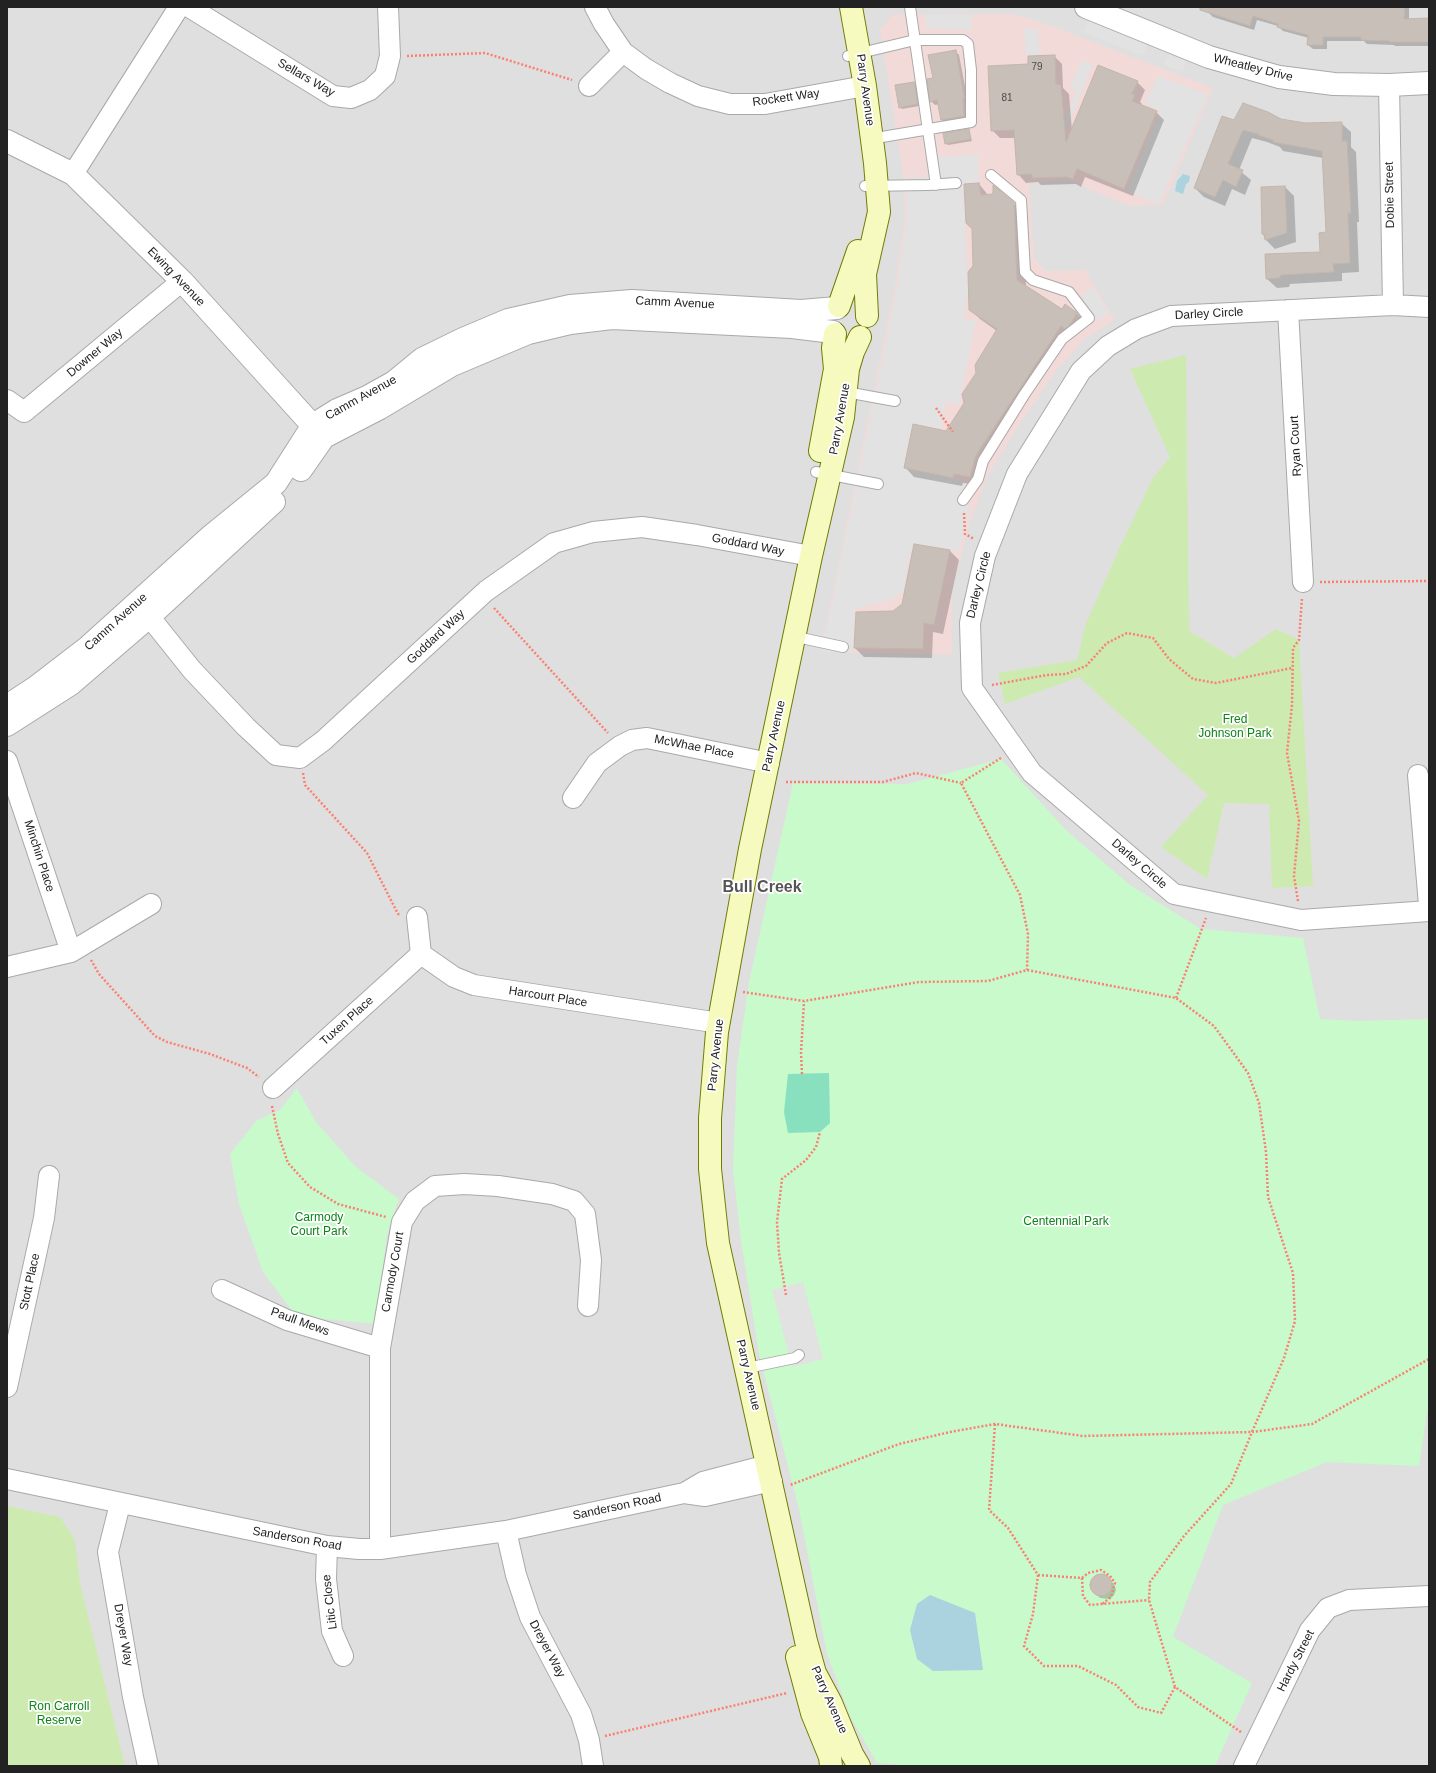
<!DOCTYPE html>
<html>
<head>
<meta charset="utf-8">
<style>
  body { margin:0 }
  #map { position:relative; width:1436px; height:1773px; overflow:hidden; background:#f2efe9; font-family:Arial,sans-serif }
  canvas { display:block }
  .frame { position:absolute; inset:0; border:8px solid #222; pointer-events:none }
</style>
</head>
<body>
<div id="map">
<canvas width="1436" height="1773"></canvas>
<div class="frame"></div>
</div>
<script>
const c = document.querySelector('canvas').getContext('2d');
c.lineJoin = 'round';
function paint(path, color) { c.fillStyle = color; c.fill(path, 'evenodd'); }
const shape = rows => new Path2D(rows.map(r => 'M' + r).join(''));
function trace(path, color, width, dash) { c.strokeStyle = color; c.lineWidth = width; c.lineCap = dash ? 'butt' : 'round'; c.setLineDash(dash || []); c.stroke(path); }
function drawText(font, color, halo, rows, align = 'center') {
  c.font = font + ' Arial,sans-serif'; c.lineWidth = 3.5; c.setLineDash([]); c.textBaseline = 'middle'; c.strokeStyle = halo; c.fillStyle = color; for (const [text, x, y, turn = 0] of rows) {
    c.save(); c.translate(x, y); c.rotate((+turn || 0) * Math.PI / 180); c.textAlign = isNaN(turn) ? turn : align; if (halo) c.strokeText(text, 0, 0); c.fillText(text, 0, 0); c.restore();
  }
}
paint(shape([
  [7,7,1429,7,1429,1766,7,1766]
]), '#e0dfdf');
paint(shape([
  [893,14,1008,14,1024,17,1049,25,1213,88,1163,204,1129,206,1068,180,1029,183,1034,259,1046,271,1085,270,1115,320,1086,338,1057,370,1022,420,987,477,968,528,952,591,952,655,821,652,895,286,905,217,903,173,880,30]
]), '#f2dad9');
paint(shape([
  [1186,355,1189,631,1234,658,1276,629,1299,640,1313,886,1272,888,1269,804,1224,803,1207,879,1161,847,1208,795,1079,677,1005,704,998,673,1077,660,1085,626,1119,549,1153,478,1170,457,1130,369],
  [7,1506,60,1517,75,1540,80,1583,125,1766,7,1766]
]), '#cdebb0');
paint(shape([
  [1001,759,1067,831,1130,885,1201,929,1303,938,1320,1019,1358,1021,1429,1019,1429,1399,1419,1466,1327,1462,1223,1505,1173,1637,1252,1683,1215,1766,918,1766,877,1763,851,1718,827,1654,799,1509,759,1354,741,1240,733,1171,737,1066,749,982,793,783,907,784],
  [297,1088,316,1122,355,1166,399,1199,387,1235,375,1324,296,1316,263,1272,239,1204,230,1154,256,1121,280,1110]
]), '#c8facc');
paint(shape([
  [829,1073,830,1123,820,1132,788,1133,784,1112,788,1074]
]), '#88e0be');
paint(shape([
  [926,14,972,15,971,30,926,28],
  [1089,19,1148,44,1143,56,1084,32],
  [1024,29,1038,29,1039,55,1026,55],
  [1168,54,1187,61,1183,72,1164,65],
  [1081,61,1092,65,1065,134,1060,133,1077,91,1070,88],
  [1158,76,1208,95,1159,204,1127,191,1160,111,1145,104],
  [978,155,979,182,963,184,968,292,963,318,976,321,959,405,946,402,941,429,913,424,903,468,964,481,970,508,959,551,913,543,903,591,892,599,855,609,852,652,822,652,897,287,907,217,906,178,929,177,928,157],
  [1093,287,1109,313,1097,321,1081,295],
  [803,1282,823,1359,792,1367,772,1290]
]), '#e2e2e2');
paint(shape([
  [1183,174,1190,176,1189,182,1186,184,1183,194,1175,191,1177,181],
  [930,1595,975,1613,983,1670,933,1671,917,1659,910,1630,917,1604]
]), '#aad3df');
paint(shape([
  [1200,7,1409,7,1409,20,1429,19,1429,46,1395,46,1394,45,1367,44,1364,41,1327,41,1327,49,1313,49,1308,45,1309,38,1283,31,1278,26,1257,20,1254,30,1213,17,1208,12,1209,11],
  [955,51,959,55,968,102,968,120,946,124,942,120,939,104,935,105,931,101,934,79],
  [1054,56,1062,64,1063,88,1069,94,1072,131,1137,82,1145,90,1140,102,1142,104,1142,106,1156,112,1164,120,1133,196,1085,177,1081,187,1076,184,1041,185,1038,182,1026,183,1018,174,1016,138,1000,138,992,130,1029,65],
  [914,83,916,85,919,106,902,109,900,107],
  [1281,120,1305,124,1341,123,1351,132,1351,147,1356,152,1359,222,1357,222,1359,272,1342,273,1342,281,1290,284,1289,287,1277,288,1267,279,1321,253,1327,233,1323,158,1283,151,1280,147,1267,142,1252,138,1239,170,1251,180,1245,195,1232,189,1225,206,1204,197,1195,188,1235,121],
  [968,130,972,141,948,145,946,143],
  [979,184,988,195,1013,203,1023,213,1026,287,1062,310,1075,311,1086,323,1074,337,1070,335,989,459,984,468,980,485,963,483,962,486,914,477,905,467,947,432,965,403,997,331,980,319,970,309],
  [1285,187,1294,196,1296,242,1275,249,1266,240,1263,234],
  [950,551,959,560,943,634,933,632,932,658,864,657,855,648,903,604],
  [1099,1575,1105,1576,1114,1584,1116,1590,1114,1595,1110,1599,1100,1598,1092,1590,1092,1580,1095,1577]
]), '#0003');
const building = shape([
  [1200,7,1405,7,1404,19,1429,18,1429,42,1390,42,1390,41,1361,40,1361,37,1323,37,1323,45,1307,45,1308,35,1277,27,1278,24,1253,16,1250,26,1200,10,1200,7],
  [956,50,964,96,964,98,963,98,964,116,941,120,937,100,930,102,927,79,933,78,928,55,956,50],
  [1055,55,1056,84,1061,85,1066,142,1098,65,1138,81,1132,94,1135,95,1132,101,1157,111,1124,189,1077,169,1073,179,1067,177,1032,178,1032,174,1017,175,1014,130,991,131,988,66,1028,64,1028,56,1055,55],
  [914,82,918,104,899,108,895,85,914,82],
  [1243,103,1268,112,1281,119,1305,123,1342,122,1342,141,1347,141,1351,213,1348,213,1350,263,1333,264,1334,272,1281,275,1279,278,1266,279,1265,254,1320,252,1319,233,1326,232,1322,151,1273,142,1273,140,1258,135,1258,132,1257,134,1243,130,1228,164,1243,170,1236,187,1223,180,1215,197,1194,188,1222,116,1234,120,1243,103],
  [969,129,971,139,945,144,943,133,969,129],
  [979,183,981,195,993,194,993,185,1014,203,1017,280,1062,309,1065,304,1077,313,1069,326,1065,329,1061,326,980,449,975,458,970,477,954,474,953,478,904,468,913,424,946,431,964,403,962,394,976,373,975,365,997,329,969,310,968,272,973,266,972,229,966,223,964,184,979,183],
  [1285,186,1287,233,1265,240,1264,234,1262,234,1261,187,1285,186],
  [914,544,950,550,934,625,924,623,923,649,854,648,856,612,893,611,902,604,914,544],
  '1090 1585a11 11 0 1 1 22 0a11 11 0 1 1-22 0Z'
]);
paint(building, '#c7bfb8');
trace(building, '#c4b6ab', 1);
const service = shape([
  [910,7,936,185],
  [848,56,915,40,963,40,968,44,971,70,971,122,870,139],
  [865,186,928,185,956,183],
  [846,392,895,401],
  [816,472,878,484],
  [963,500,978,479,983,461,1024,395,1062,339,1089,318,1069,292,1033,280,1025,272,1021,200,991,175],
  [792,636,843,647],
  [747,1368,795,1358,799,1355]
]);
const minor = shape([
  [189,7,333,96,351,98,370,90,385,76,390,56,388,7],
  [595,7,604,24,623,52,646,69,670,83,698,96,730,104,765,104,865,86],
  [1389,85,1393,305],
  [589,86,623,52],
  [73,174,179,7],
  [1429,307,1393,305,1171,316,1136,329,1108,346,1081,371,1017,474,985,556,970,623,972,688,1032,773,1174,894,1301,920,1429,911],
  [1288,310,1303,582],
  [7,400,24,412,182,281],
  [140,605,192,670,246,727,276,755,300,758,323,741,486,591,554,543,593,532,642,527,697,535,811,556],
  [7,761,71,952],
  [1418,775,1429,905],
  [573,798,597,763,620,746,632,740,647,738,769,763],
  [417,917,421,954,454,977,474,985,719,1023],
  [7,967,71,952,151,904],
  [273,1088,421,954],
  [222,1290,287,1320,380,1348],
  [7,1387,44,1218,49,1176],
  [7,1479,327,1546,359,1549,380,1549,506,1531,684,1493,705,1496,772,1481],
  [686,1492,703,1482,768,1465],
  [120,1504,108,1552,133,1697,148,1766],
  [506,1531,516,1575,530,1617,581,1714,589,1740,593,1766],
  [327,1546,326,1579,332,1631,343,1656],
  [380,1549,380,1348,402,1222,415,1201,435,1186,464,1184,498,1186,552,1194,574,1201,585,1214,591,1260,588,1306],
  [1244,1766,1310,1630,1328,1608,1349,1600,1429,1596]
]);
const tertiary = shape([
  [1086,7,1209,57,1279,77,1334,84,1389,85,1429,83],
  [7,141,73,174,182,281,323,437],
  [301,470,324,437,380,408,452,365,528,333,570,323,612,318,792,327,833,332],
  [7,706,36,687,88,647,212,535,276,483,313,425,337,410,367,397,394,382,422,359,463,339,508,320,570,306,632,301,801,311,837,308],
  [7,725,71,684,149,617,274,502]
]);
const secondary = shape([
  [851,7,865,86,875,163,879,212,865,274,867,316],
  [839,306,858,251],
  [820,451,835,369,833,348,835,334],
  [797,1657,812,1713,830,1757,831,1766],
  [859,1766,852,1754,831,1703,815,1673,806,1641,718,1243,710,1169,710,1118,717,1032,750,849,811,556,843,417,848,369,853,352,860,337]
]);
trace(service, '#a9a9a9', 12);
trace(minor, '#a9a9a9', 22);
trace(tertiary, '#a9a9a9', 24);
trace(secondary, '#707d05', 24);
trace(shape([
  [407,56,485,53,572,80],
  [936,408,953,432],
  [964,513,965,534,974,539],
  [1320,582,1429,581],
  [494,608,608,733],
  [992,685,1047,675,1066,674,1086,666,1107,643,1127,633,1153,638,1169,659,1193,679,1216,683,1292,668],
  [1001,758,961,783,1020,895,1028,934,1027,970],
  [303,773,305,785,367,853,398,914,401,914],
  [786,782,883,782,916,773,961,783],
  [1298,901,1294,876,1299,821,1287,753,1292,705,1293,648,1299,640,1302,598],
  [91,960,99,974,155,1036,167,1042,210,1054,247,1068,259,1077],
  [743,992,804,1001,919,982,988,981,1027,970,1176,998,1214,1026,1248,1073,1259,1103,1266,1152,1268,1197,1293,1273,1295,1321,1284,1358,1252,1432,1083,1436,995,1424,950,1432,899,1444,790,1485],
  [1176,998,1206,918],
  [802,1074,801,1053,804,1001],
  [272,1106,278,1134,288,1163,310,1187,338,1204,386,1217],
  [786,1295,779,1253,777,1222,782,1179,806,1160,816,1147,820,1132],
  [995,1424,989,1510,1008,1528,1038,1575,1033,1614,1024,1646,1044,1666,1078,1666,1116,1685,1138,1707,1161,1713,1175,1687],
  [1038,1575,1082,1578,1083,1596,1090,1605,1149,1600],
  [1082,1578,1088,1573,1101,1570,1110,1576,1115,1583,1111,1597,1102,1604],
  [1241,1732,1175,1687,1149,1600,1150,1582,1184,1536,1231,1484,1252,1432,1312,1424,1429,1359],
  [605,1736,787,1693]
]), '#fa8072', 2.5, [2, 2]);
trace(service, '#fff', 10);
trace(minor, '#fff', 20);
trace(tertiary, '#fff', 22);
trace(secondary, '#f7fabf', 22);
drawText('10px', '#4b4948', null, [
  ["79",1037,67],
  ["81",1007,98]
]);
drawText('12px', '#222', '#fff', [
  ["Wheatley Drive",1253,68,14],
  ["Sellars Way",306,78,30],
  ["Parry Avenue",865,90,82],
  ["Rockett Way",786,98,-8],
  ["Dobie Street",1390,195,-91],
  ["Ewing Avenue",176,277,46],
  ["Camm Avenue",675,303,3],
  ["Darley Circle",1209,314,-3],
  ["Downer Way",95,353,-40],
  ["Camm Avenue",361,398,-29],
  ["Parry Avenue",840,419,-80],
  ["Ryan Court",1296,446,-93],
  ["Goddard Way",748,545,11],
  ["Darley Circle",979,585,-76],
  ["Camm Avenue",116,622,-42],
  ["Goddard Way",436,637,-43],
  ["Parry Avenue",774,736,-78],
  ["McWhae Place",694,747,11],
  ["Minchin Place",39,856,72],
  ["Darley Circle",1139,864,41],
  ["Harcourt Place",548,997,9],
  ["Tuxen Place",347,1021,-42],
  ["Parry Avenue",716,1055,-84],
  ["Carmody Court",393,1272,-80],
  ["Stott Place",30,1282,-78],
  ["Paull Mews",300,1322,20],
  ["Parry Avenue",748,1375,77],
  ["Sanderson Road",617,1507,-12],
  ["Sanderson Road",297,1539,10],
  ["Litic Close",330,1602,-97],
  ["Dreyer Way",123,1635,80],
  ["Dreyer Way",547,1649,62],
  ["Hardy Street",1296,1661,-63],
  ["Parry Avenue",829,1700,66]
]);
drawText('12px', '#0c8416', '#fff', [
  ["Fred",1235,720],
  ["Johnson Park",1235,734],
  ["Carmody",319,1218],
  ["Court Park",319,1232],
  ["Centennial Park",1066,1222],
  ["Ron Carroll",59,1707],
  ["Reserve",59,1721]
]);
drawText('bold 16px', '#555', '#fff', [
  ["Bull Creek",762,888]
]);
</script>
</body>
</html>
